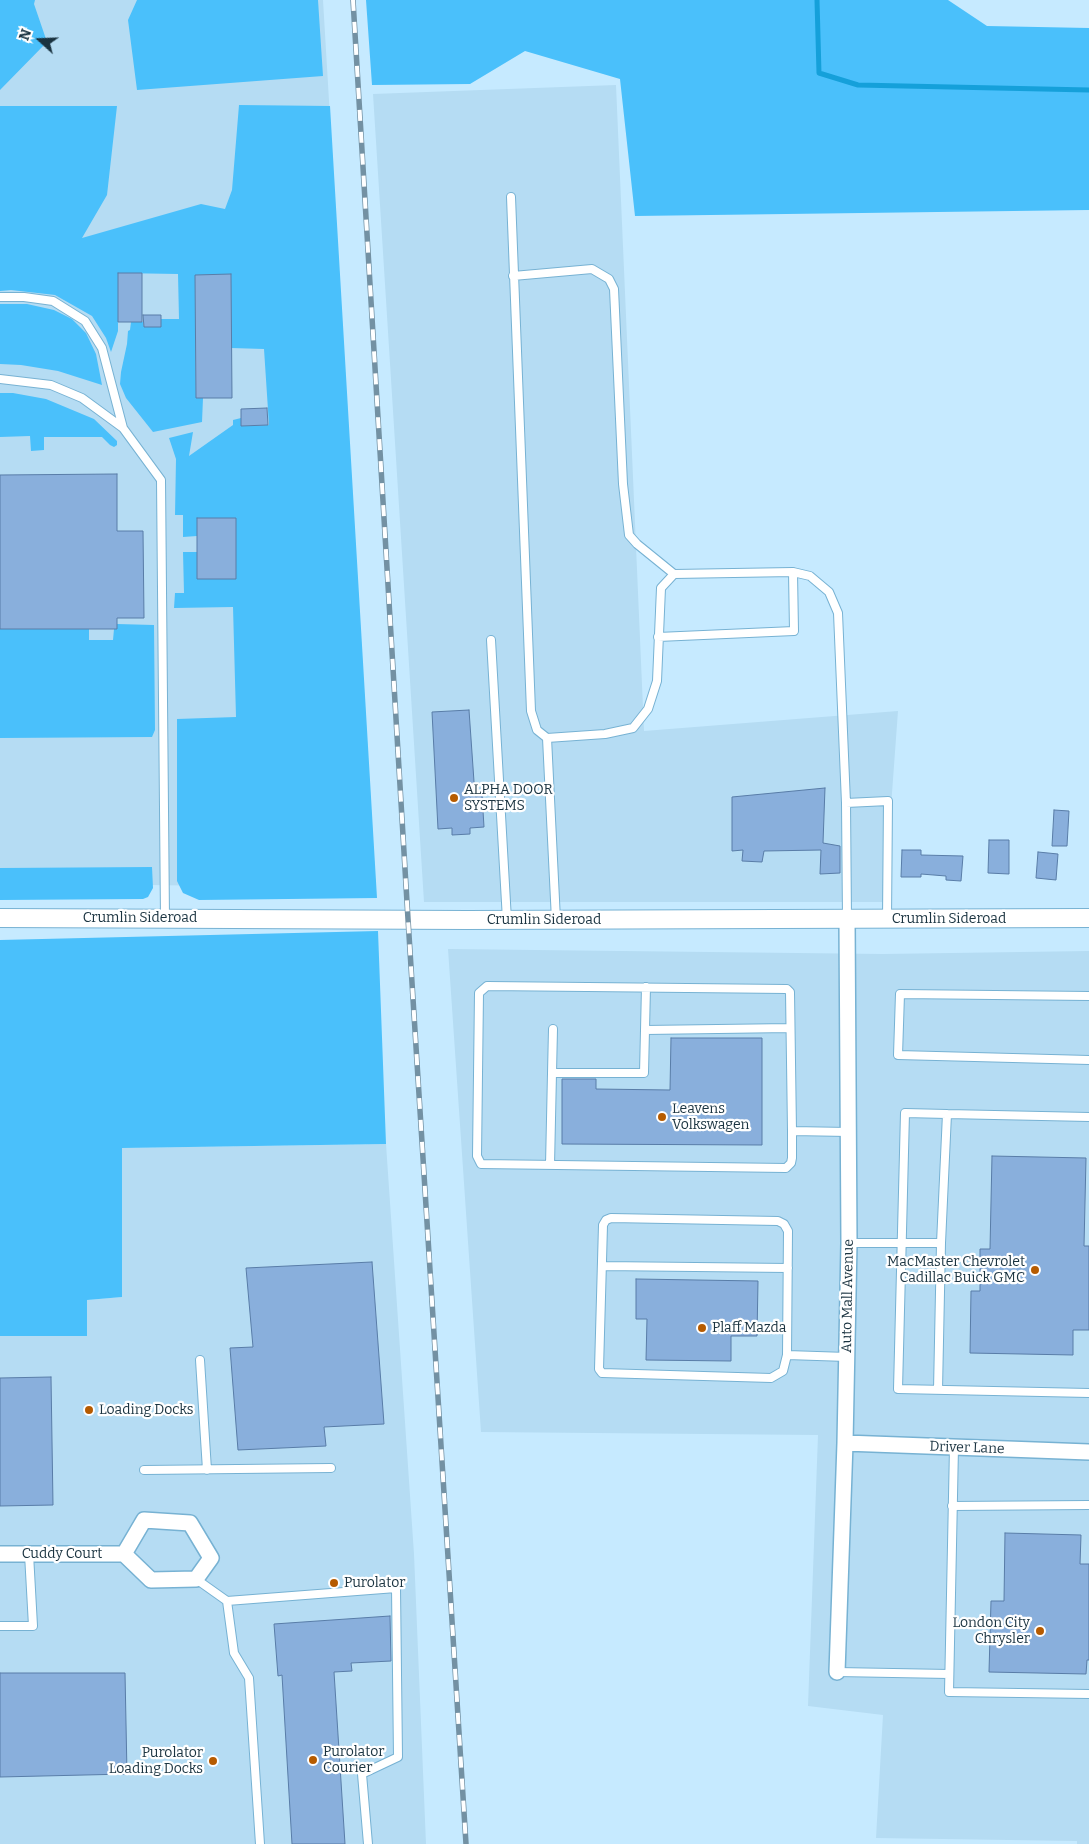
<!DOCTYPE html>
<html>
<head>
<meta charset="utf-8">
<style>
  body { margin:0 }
  #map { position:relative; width:1089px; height:1844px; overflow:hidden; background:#c6eaff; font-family:Bitter,serif }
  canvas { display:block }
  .north { position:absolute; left:15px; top:15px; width:50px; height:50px; -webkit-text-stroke:4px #fff; paint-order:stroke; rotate:290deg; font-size:14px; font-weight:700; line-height:20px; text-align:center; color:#1a3340 }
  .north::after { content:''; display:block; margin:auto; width:18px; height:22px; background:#1a3340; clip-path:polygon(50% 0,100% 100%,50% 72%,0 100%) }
</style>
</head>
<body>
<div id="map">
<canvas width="1089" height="1844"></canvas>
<div class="north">N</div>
</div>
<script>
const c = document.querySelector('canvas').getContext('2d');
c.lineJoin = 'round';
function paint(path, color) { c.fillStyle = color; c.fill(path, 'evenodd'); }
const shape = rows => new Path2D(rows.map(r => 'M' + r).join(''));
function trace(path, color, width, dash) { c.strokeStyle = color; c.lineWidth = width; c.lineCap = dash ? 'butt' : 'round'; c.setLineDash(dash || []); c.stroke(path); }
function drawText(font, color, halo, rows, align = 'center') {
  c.font = font + ' Bitter,serif'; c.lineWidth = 4.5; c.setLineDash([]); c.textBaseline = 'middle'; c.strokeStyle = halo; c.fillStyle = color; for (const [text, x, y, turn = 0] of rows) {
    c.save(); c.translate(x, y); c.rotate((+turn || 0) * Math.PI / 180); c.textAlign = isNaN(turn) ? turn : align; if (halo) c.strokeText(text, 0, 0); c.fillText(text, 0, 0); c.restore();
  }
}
paint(shape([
  [0,0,323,0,376,891,297,887,0,883],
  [616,85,644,731,898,711,884,902,424,902,373,94],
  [448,949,883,954,1089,951,1089,1844,1077,1844,1077,1841,876,1838,883,1715,808,1706,818,1435,481,1432],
  [386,1144,414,1554,426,1844,0,1844,0,1336,87,1336,87,1300,122,1297,122,1148]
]), '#b5dcf3');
paint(shape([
  [0,0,35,0,34,4,47,42,0,90],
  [137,0,318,0,323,76,137,90,128,20],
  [366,0,948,0,987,26,1089,28,1089,210,635,216,620,79,525,51,470,84,372,85],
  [239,105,330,106,377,898,199,900,183,893,177,881,177,719,236,717,233,607,174,608,175,593,184,593,183,552,197,552,197,579,236,579,236,519,197,536,183,537,183,515,175,515,176,459,169,438,193,432,189,456,233,425,233,420,241,418,242,426,269,425,264,349,231,348,231,275,195,275,196,398,203,398,202,422,153,432,126,398,120,384,121,372,127,344,128,331,130,330,131,322,143,322,144,327,161,327,161,319,179,319,178,274,118,273,118,331,111,352,106,338,92,316,55,295,11,290,0,291,0,106,117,106,107,195,82,238,201,204,225,209,232,190],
  [0,304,27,304,54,310,72,319,86,333,96,354,102,385,58,371,21,365,0,364],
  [0,393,13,393,46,399,94,419,117,441,117,445,114,447,110,445,102,437,44,437,44,450,31,451,30,436,0,437],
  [117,624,154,625,155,730,152,737,0,738,0,629,89,629,89,640,113,640,114,629],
  [152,867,153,888,148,897,143,899,0,900,0,868],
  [378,931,386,1144,122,1148,122,1297,87,1300,87,1336,0,1336,0,940]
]), '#4ac0fb');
trace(shape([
  [817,0,819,73,858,85,1089,90]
]), '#15a0da', 5);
const building = shape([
  [118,273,142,273,142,322,118,322,118,273],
  [231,274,232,398,196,398,195,275,231,274],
  [143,315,161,315,161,327,144,327,143,315],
  [267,408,268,425,241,426,241,409,267,408],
  [117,474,117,531,143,531,144,618,117,618,117,629,0,629,0,475,117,474],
  [197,518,236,518,236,579,197,579,197,518],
  [469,710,475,796,482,795,484,827,470,828,470,834,452,835,452,828,438,829,432,712,469,710],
  [825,788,823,843,840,846,840,873,820,874,821,850,764,851,762,862,742,861,743,850,732,851,732,797,825,788],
  [1054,810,1069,811,1067,846,1052,846,1054,810],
  [989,840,1009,840,1009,874,988,873,989,840],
  [902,850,921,850,921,855,963,856,961,881,946,880,946,876,921,874,921,877,901,877,902,850],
  [1038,852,1058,854,1056,880,1036,878,1038,852],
  [671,1038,762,1038,762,1145,562,1144,562,1079,596,1079,596,1089,670,1090,671,1038],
  [992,1156,1086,1158,1084,1246,1089,1246,1089,1330,1073,1330,1073,1355,970,1353,971,1291,980,1291,980,1249,990,1249,992,1156],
  [372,1262,384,1424,324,1427,326,1446,238,1450,230,1348,253,1347,246,1268,372,1262],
  [636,1279,758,1281,757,1336,731,1336,731,1361,646,1360,647,1319,636,1319,636,1279],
  [51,1377,53,1505,0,1506,0,1378,51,1377],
  [1005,1533,1081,1535,1080,1564,1089,1564,1089,1660,1087,1660,1086,1674,989,1672,991,1601,1004,1601,1005,1533],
  [390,1616,391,1661,351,1663,352,1671,334,1672,345,1844,292,1844,282,1675,278,1676,274,1624,390,1616],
  [0,1673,125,1673,127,1774,0,1777,0,1673]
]);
paint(building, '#89afdc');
trace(building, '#597da8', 1);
const service = shape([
  [511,197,531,711,537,730,547,738],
  [513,276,592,269,609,279,614,289,623,484,629,535,637,544,674,574],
  [0,297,24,297,53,301,85,321,102,348,123,428],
  [0,379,51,385,82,398,123,428,161,480,165,919],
  [658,637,794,631,793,572],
  [491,640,507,920],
  [847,919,846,803,888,801,887,919],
  [556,920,547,738,605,734,633,728,648,709,657,681,661,588,674,574,793,572,810,576,829,592,838,613,846,803],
  [1089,996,900,994,898,1055,1089,1060],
  [645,1030,790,1028],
  [552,1073,553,1029],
  [947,1114,905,1113,898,1389,1089,1393],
  [792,1131,790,992,787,989,487,986,479,993,477,1156,481,1164,786,1168,791,1163,792,1158,792,1131,848,1132],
  [550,1165,552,1073,644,1073,646,987],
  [849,1243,941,1243],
  [602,1266,788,1268],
  [787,1355,788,1231,784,1224,778,1221,611,1218,606,1220,603,1225,599,1369,602,1373,771,1378,783,1371,787,1355,847,1357],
  [200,1360,207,1470],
  [938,1390,941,1243,947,1114,1089,1117],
  [954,1447,949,1692,1089,1694],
  [144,1470,331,1468],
  [952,1506,1089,1505],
  [196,1579,227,1601,396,1588,398,1757,362,1774,368,1844],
  [227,1601,234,1653,249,1678,260,1844],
  [0,1626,33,1626,29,1554],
  [837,1672,949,1674]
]);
const minor = shape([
  [845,1443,1089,1452],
  [0,1554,124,1554,151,1580,196,1579,211,1558,190,1523,144,1520,124,1554],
  [837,1672,845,1443,849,1243,847,919]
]);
const tertiary = shape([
  [0,918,467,920,1089,918]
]);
trace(service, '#77b2d3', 10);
trace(minor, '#77b2d3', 18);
trace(tertiary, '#77b2d3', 20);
trace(service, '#fff', 8);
trace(minor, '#fff', 15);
trace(tertiary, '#fff', 18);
const rail = shape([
  [353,0,408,919,466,1844]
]);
trace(rail, '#7391a3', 5.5);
trace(rail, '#fff', 4, [11]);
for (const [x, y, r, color] of [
  [454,798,5,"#b65b00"],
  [662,1117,5,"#b65b00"],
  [1035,1270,5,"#b65b00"],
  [702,1328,5,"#b65b00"],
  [89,1410,5,"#b65b00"],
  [334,1583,5,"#b65b00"],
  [1040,1631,5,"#b65b00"],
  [313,1760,5,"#b65b00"],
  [213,1761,5,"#b65b00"]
]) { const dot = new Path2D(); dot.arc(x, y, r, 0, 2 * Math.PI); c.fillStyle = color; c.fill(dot); trace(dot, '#fff', 2); }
drawText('14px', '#1a3340', '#fff', [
  ["ALPHA DOOR",464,790],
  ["SYSTEMS",464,806],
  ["Leavens",672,1109],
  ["Volkswagen",672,1125],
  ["MacMaster Chevrolet",1025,1262,"right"],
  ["Cadillac Buick GMC",1025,1278,"right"],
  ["Plaff Mazda",712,1328],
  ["Loading Docks",99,1410],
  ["Purolator",344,1583],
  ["London City",1030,1623,"right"],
  ["Chrysler",1030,1639,"right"],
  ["Purolator",323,1752],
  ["Courier",323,1768],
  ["Purolator",203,1753,"right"],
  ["Loading Docks",203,1769,"right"]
], 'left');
drawText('14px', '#1a3340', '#fff', [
  ["Crumlin Sideroad",140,918],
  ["Crumlin Sideroad",949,919],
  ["Crumlin Sideroad",544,920],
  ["Auto Mall Avenue",848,1296,-89],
  ["Driver Lane",967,1448,2],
  ["Cuddy Court",62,1554]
]);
</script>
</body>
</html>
